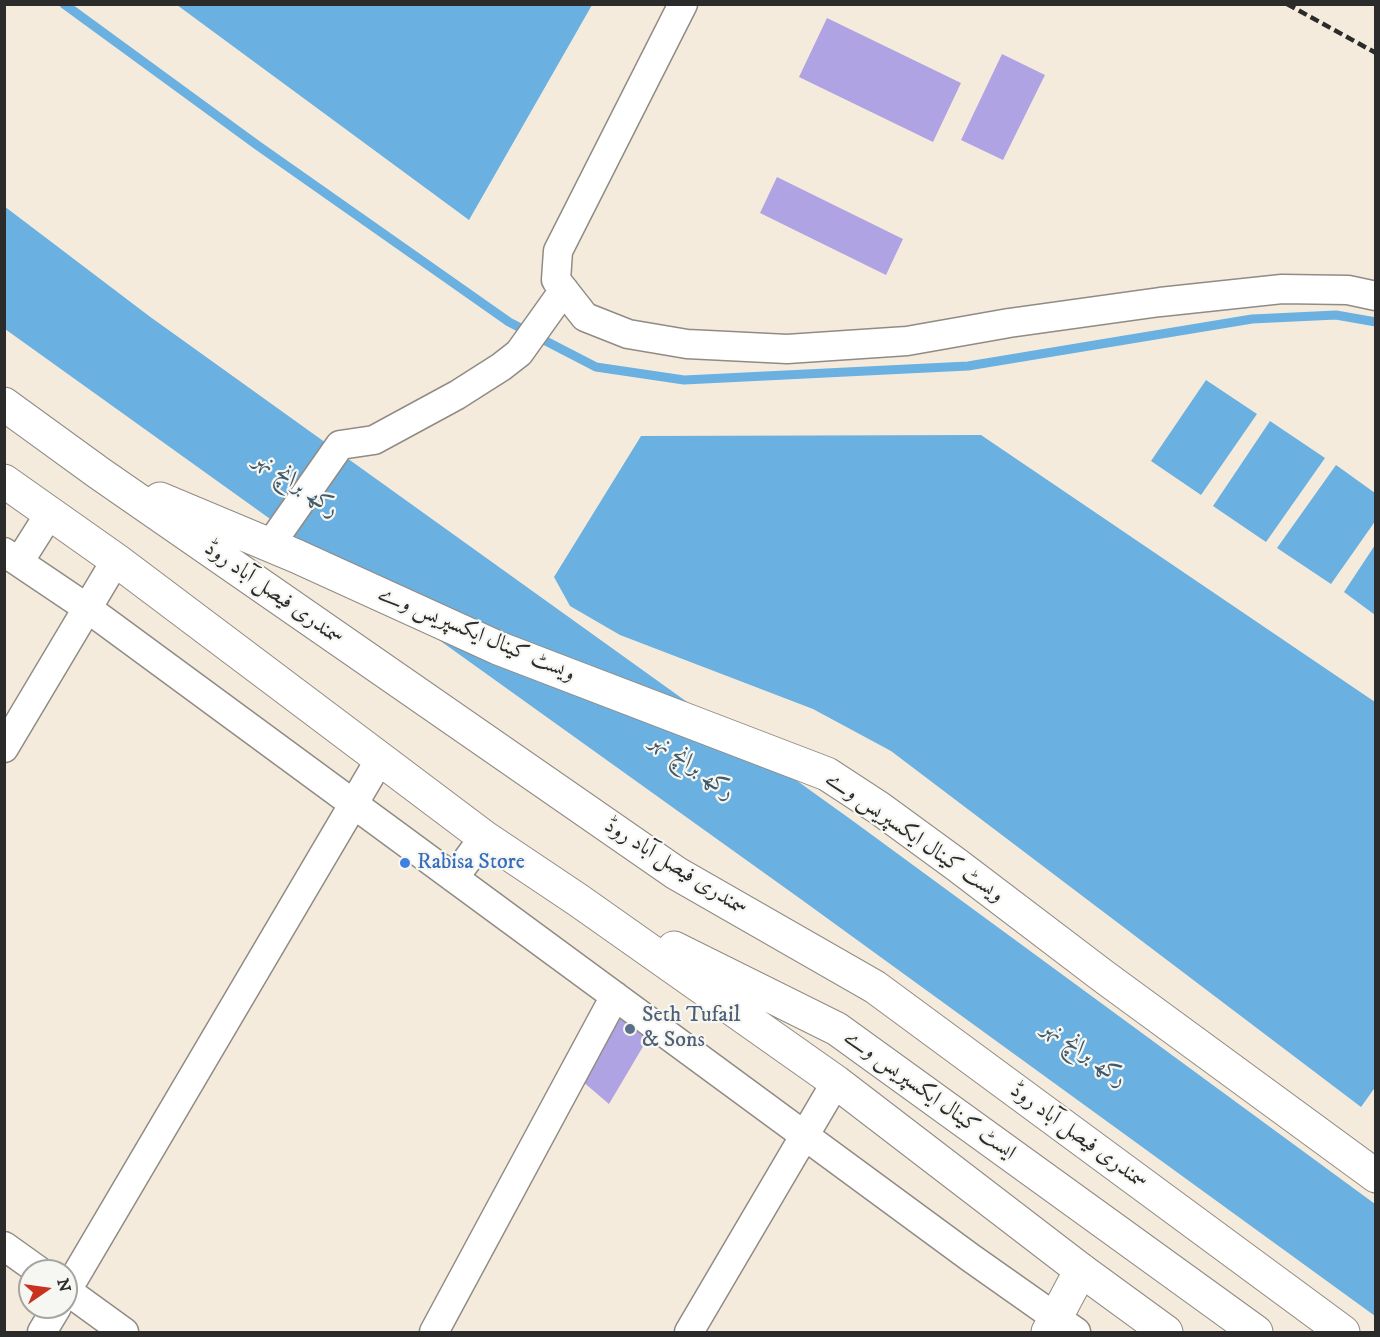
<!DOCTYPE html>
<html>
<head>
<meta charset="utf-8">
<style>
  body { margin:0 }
  #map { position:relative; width:1380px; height:1337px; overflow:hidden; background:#f5ebdc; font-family:"IM FELL DW Pica",serif }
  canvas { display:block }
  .frame { position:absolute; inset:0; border:6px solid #2b2b2b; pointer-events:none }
  .north { position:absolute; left:18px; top:1259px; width:60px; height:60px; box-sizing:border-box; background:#f6f6f2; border:2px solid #a5a5a2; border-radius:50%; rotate:77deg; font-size:16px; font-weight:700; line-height:24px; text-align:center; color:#2b2b2b }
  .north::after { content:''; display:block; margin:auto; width:21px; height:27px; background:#c8321e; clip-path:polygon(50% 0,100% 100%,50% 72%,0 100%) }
</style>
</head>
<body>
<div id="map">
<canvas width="1380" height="1337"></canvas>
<div class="frame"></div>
<div class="north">N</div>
</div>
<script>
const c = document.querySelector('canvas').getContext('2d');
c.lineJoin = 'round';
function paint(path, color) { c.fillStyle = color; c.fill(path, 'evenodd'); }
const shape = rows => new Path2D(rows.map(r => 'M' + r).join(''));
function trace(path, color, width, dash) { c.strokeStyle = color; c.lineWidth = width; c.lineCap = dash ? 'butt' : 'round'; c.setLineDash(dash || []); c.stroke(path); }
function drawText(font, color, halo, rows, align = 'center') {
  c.font = font + ' "IM FELL DW Pica",Amiri,serif'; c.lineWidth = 4.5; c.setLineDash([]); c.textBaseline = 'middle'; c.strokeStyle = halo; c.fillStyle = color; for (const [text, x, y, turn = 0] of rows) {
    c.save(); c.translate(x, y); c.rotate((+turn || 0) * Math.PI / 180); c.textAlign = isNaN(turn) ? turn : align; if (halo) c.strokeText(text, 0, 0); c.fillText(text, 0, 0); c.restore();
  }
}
paint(shape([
  [177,5,592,5,469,220],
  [4,206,149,316,853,821,1375,1204,1375,1316,802,900,5,329],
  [1206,380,1257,414,1201,495,1151,461],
  [1270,421,1325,458,1266,542,1213,506],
  [981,435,1375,702,1376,1086,1361,1107,891,751,813,709,620,635,570,606,554,577,641,436],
  [1336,465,1375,493,1376,520,1331,584,1277,548],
  [1375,545,1375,615,1344,592]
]), '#6ab0e0');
trace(shape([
  [64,4,257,145,509,322,596,367,684,380,968,366,1252,319,1336,315,1376,322]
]), '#6ab0e0', 9);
paint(shape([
  [827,18,961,83,933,142,799,77],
  [1002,54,1045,75,1003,160,961,140],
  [777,177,903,239,886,275,760,213],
  [618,1002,654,1028,609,1104,575,1075]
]), '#b0a3e4');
const minor = shape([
  [683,4,558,251,556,280,585,317,628,334,687,344,787,349,907,341,1009,323,1160,302,1282,289,1348,290,1376,296],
  [270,545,340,445,374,440,457,395,501,367,519,353,564,290],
  [4,552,87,608,971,1258,1076,1332],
  [19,562,50,513],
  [4,748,116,560],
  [454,878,484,837],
  [4,1246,39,1271],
  [66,1290,124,1332],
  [66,1292,380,759],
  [42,1332,57,1307],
  [434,1332,615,996],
  [689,1332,836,1082]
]);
const tertiary = shape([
  [1048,1332,1081,1270]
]);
const primary = shape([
  [4,404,99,473,676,873,875,987,1343,1332],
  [4,481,116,560,484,837,578,900,836,1082,1081,1270,1166,1332],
  [160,499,296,556,498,648,827,774,879,808,957,865,1103,976,1376,1176],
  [674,948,837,1029,1256,1332]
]);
trace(minor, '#908b84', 31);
trace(tertiary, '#908b84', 35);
trace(primary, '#908b84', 35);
trace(minor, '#fff', 28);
trace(tertiary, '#fff', 33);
trace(primary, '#fff', 33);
trace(shape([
  [1287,4,1376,53]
]), '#2b2b2b', 4.5, [9, 4.5]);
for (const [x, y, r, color] of [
  [405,863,6,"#3f7fe0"],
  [630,1029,6,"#5c6f8a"]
]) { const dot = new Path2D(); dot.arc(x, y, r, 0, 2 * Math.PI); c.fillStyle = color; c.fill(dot); trace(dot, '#f6f6f2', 2); }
drawText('22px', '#2b2b2b', '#f6f6f2', [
  ["سمندری فیصل آباد روڈ",273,594,35],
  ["ویسٹ کینال ایکسپریس وے",476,635,23],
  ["ویسٹ کینال ایکسپریس وے",914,838,35],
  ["سمندری فیصل آباد روڈ",675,868,32],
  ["ایسٹ کینال ایکسپریس وے",929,1096,36],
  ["سمندری فیصل آباد روڈ",1078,1137,36]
]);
drawText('22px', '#366cbe', '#f6f6f2', [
  ["Rabisa Store",417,863]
], 'left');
drawText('22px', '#4e5e75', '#f6f6f2', [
  ["Seth Tufail",642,1016],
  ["& Sons",642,1041]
], 'left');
drawText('italic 24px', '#415a6a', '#f6f6f2', [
  ["رکھ برانچ نہر",296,485,35],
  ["رکھ برانچ نہر",692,767,36],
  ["رکھ برانچ نہر",1084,1054,36]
]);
</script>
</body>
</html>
